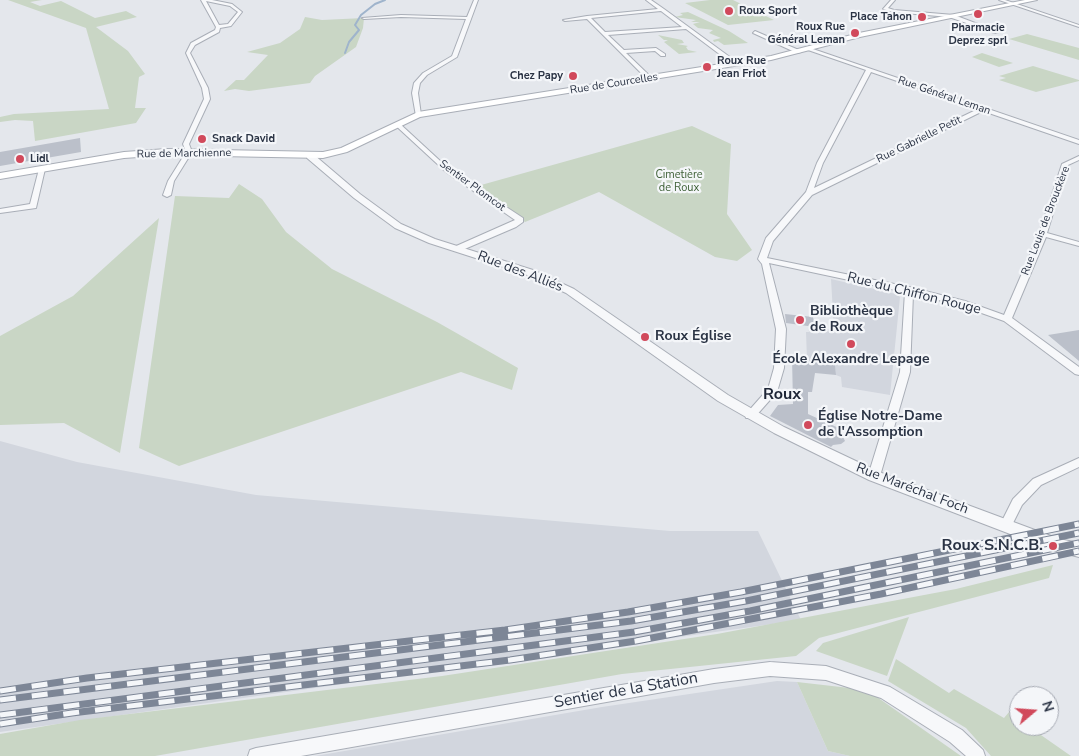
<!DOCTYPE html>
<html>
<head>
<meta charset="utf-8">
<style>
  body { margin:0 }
  #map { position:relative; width:1079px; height:756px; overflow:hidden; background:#e4e7ec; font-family:"Nunito Sans",sans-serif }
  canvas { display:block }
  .north { position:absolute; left:1009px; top:686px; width:50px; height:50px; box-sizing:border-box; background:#f4f6f9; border:1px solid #a4a8b1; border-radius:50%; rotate:72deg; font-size:14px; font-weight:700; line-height:20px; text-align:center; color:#2b3445 }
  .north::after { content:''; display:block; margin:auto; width:18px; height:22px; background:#d1495b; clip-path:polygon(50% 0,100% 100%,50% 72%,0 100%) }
</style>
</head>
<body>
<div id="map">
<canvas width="1079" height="756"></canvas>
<div class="north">N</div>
</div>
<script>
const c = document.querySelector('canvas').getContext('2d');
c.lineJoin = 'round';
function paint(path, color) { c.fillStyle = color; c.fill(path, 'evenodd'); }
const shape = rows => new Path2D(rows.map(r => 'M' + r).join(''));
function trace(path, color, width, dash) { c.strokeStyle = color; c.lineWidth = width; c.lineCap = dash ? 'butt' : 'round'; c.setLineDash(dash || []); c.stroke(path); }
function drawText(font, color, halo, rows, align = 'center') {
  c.font = font + ' "Nunito Sans",sans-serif'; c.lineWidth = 4.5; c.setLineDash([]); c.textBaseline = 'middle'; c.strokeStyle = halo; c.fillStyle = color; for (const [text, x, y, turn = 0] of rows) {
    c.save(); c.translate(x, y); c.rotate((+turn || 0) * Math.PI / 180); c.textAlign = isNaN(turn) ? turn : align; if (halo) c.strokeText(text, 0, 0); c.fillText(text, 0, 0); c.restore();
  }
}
paint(shape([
  [831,279,896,294,900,297,890,395,842,387,841,377,836,375,835,364,816,359,815,361,807,360,806,332,809,332,808,326,834,330],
  [0,441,77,462,256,495,670,531,758,531,801,620,0,732],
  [777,681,797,682,828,751,850,756,315,756,602,707]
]), '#d2d6de');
paint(shape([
  [8,0,42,0,30,2,40,6,61,1,95,18,126,11,137,17,96,27,128,51,145,74,139,77,135,108,146,108,136,123,35,141,33,121,15,120,0,122,0,117,14,114,109,109,86,28],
  [710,0,733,0,774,20,728,25,685,3],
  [688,12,729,31,748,43,724,45,718,41,714,42,713,40,721,38,709,33,713,30,698,28,693,24,700,22,691,22,696,20,675,17,683,15,680,13],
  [305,17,322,20,364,18,363,28,356,47,315,76,310,83,249,91,235,89,224,91,236,80,244,80,268,55,247,52,280,43,300,29],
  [1027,34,1079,48,1079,60,1009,39],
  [658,35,682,40,684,43,677,44,688,46,686,47,688,50,697,52,679,54,664,42,668,40,664,40],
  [982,53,1013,63,999,67,972,57],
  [1033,66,1079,80,1079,81,1036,92,999,80,1006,78,999,76],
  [692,126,731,144,727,214,752,250,737,261,715,257,599,192,525,222,474,187],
  [239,184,262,199,286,232,332,269,437,322,518,368,512,390,461,372,179,466,139,448,175,196,229,198],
  [159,218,120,453,64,423,0,425,0,336,73,296],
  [1053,565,1049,578,819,638,796,656,622,674,155,756,0,756,0,734,80,720,442,676,717,634,956,589],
  [909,617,887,676,816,651,823,643],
  [896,659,949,693,954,689,1004,718,1009,712,1019,720,1019,726,1028,726,1071,756,991,756,966,728,888,681],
  [797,682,867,690,961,756,850,756,828,751]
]), '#c9d6c5');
trace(shape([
  [345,53,349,42,359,30,355,25,361,15,375,4,385,0]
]), '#9fb4cc', 2);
paint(shape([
  [80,138,81,152,0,166,0,152],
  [785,314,813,317,815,327,786,323],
  [1079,330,1079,361,1048,335],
  [792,357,815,361,816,359,835,364,836,375,815,373,812,392,808,392,808,414,843,430,841,433,845,441,841,444,833,445,831,447,770,416,778,405,793,404]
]), '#bbc0ca');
const minor = shape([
  [201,0,212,0,232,4,242,12,231,26,220,28,219,32,195,45,190,53,208,88,210,99,189,144,192,152,174,181,171,195,167,197,163,195,168,181,186,152,183,144,204,99,202,88,186,53,191,43,215,30,216,27,201,0],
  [206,1,230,6,238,12,228,24,219,25,206,1],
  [474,0,478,0,457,57,427,75,420,83,418,93,421,115,416,116,412,93,414,83,423,73,452,56,466,19,401,17,364,19,362,18,401,15,467,17,474,0],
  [646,0,651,0,664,9,738,63,738,65,734,65,686,29,608,35,624,50,656,48,665,54,665,56,661,56,655,51,626,53,652,78,647,79,587,19,565,21,563,20,587,16,658,9,646,0],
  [661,11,682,27,605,32,591,18,661,11],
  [891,0,895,0,888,8,894,10,954,15,999,32,995,33,949,17,893,12,883,9,891,0],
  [999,0,1005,0,1079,25,1079,27,999,0],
  [755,31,801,51,801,52,797,53,753,33,755,31],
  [810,48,1079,140,1079,144,983,111,812,195,773,241,767,258,909,287,965,301,1004,315,1039,234,1062,164,1079,156,1079,160,1068,165,1047,233,1079,242,1079,246,1046,237,1012,318,1079,367,1079,375,1075,374,1004,321,959,305,913,294,910,372,880,476,878,479,874,480,870,479,868,476,900,372,905,292,769,263,786,329,784,368,777,392,754,418,746,418,745,415,768,389,774,368,776,329,762,264,758,259,766,238,806,192,817,163,866,70,808,50,810,48],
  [871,72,978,109,814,188,823,163,871,72],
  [395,123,399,123,450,170,523,218,523,222,516,227,460,251,454,251,454,247,515,220,446,172,395,125,395,123],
  [42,167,45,169,36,208,0,213,0,209,30,204,39,169,42,167],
  [1079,458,1079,467,1041,485,1022,505,1010,529,1006,530,1002,529,1000,525,1013,499,1033,479,1079,458],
  [770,662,826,666,890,687,962,730,983,750,985,756,966,756,950,742,881,698,826,680,770,676,714,683,301,756,248,756,250,750,256,748,714,669,770,662]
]);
const tertiary = shape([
  [307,154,313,154,360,194,401,224,435,239,533,270,574,289,728,395,784,427,879,472,1059,539,1079,543,1079,557,1052,550,869,480,774,433,718,401,566,293,525,274,429,243,395,228,354,198,307,158,307,154]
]);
const secondary = shape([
  [1025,0,1037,0,860,37,771,60,420,117,347,152,323,158,167,155,124,158,0,179,0,173,124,152,167,149,323,152,341,148,418,112,771,56,859,33,1025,0]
]);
trace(minor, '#a9aeb7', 2);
trace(tertiary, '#a9aeb7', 2);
trace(secondary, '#a9aeb7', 2);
paint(minor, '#f7f8fa');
paint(tertiary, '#f7f8fa');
paint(secondary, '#fff');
const rail = shape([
  [0,691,87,678,505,630,628,612,741,592,1079,524],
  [0,700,631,621,746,601,1079,533],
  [0,715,634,632,750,611,1079,543],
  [0,724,72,713,510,660,636,641,881,594,1079,551]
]);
trace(rail, '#7d8696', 7);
trace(rail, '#f4f6f9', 5, [16]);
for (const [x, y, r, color] of [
  [729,11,5,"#d1495b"],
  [978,14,5,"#d1495b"],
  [922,17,5,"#d1495b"],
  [855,33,5,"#d1495b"],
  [707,67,5,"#d1495b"],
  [573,76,5,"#d1495b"],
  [202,139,5,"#d1495b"],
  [20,159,5,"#d1495b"],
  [800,320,5,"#d1495b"],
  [645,337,5,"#d1495b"],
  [851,344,5,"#d1495b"],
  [808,425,5,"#d1495b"],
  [1053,546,5,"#d1495b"]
]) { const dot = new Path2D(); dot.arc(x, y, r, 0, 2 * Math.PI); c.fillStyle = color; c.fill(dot); trace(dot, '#f4f6f9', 2); }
drawText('bold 11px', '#2b3445', '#f4f6f9', [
  ["Roux Sport",739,11],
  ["Place Tahon",912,17,"right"],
  ["Roux Rue",845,27,"right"],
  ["Général Leman",845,40,"right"],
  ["Pharmacie",978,28,"center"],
  ["Deprez sprl",978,41,"center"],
  ["Roux Rue",717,61],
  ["Jean Friot",717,74],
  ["Chez Papy",563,76,"right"],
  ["Snack David",212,139],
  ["Lidl",30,159]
], 'left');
drawText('11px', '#2b3445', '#f4f6f9', [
  ["Rue de Courcelles",614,84,-9],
  ["Rue Général Leman",944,96,19],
  ["Rue Gabrielle Petit",919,140,-26],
  ["Rue de Marchienne",184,154,-1],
  ["Sentier Plomcot",472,186,36],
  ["Rue Louis de Brouckère",1046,221,-69]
]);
drawText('11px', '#3f6138', '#f4f6f9', [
  ["Cimetière",679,175],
  ["de Roux",679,188]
]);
drawText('14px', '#2b3445', '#f4f6f9', [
  ["Rue des Alliés",520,272,21],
  ["Rue du Chiffon Rouge",914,294,14],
  ["Rue Maréchal Foch",912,489,21]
]);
drawText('bold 14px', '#2b3445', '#f4f6f9', [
  ["Bibliothèque",810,312],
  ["de Roux",810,328],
  ["Roux Église",655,337],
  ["École Alexandre Lepage",851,360,"center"],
  ["Église Notre-Dame",818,417],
  ["de l'Assomption",818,433]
], 'left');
drawText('bold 16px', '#1d2536', '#f4f6f9', [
  ["Roux",782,395]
]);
drawText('bold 16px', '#2b3445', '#f4f6f9', [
  ["Roux S.N.C.B.",1043,546]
], 'right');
drawText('16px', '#2b3445', '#f4f6f9', [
  ["Sentier de la Station",626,691,-10]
]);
</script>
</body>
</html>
